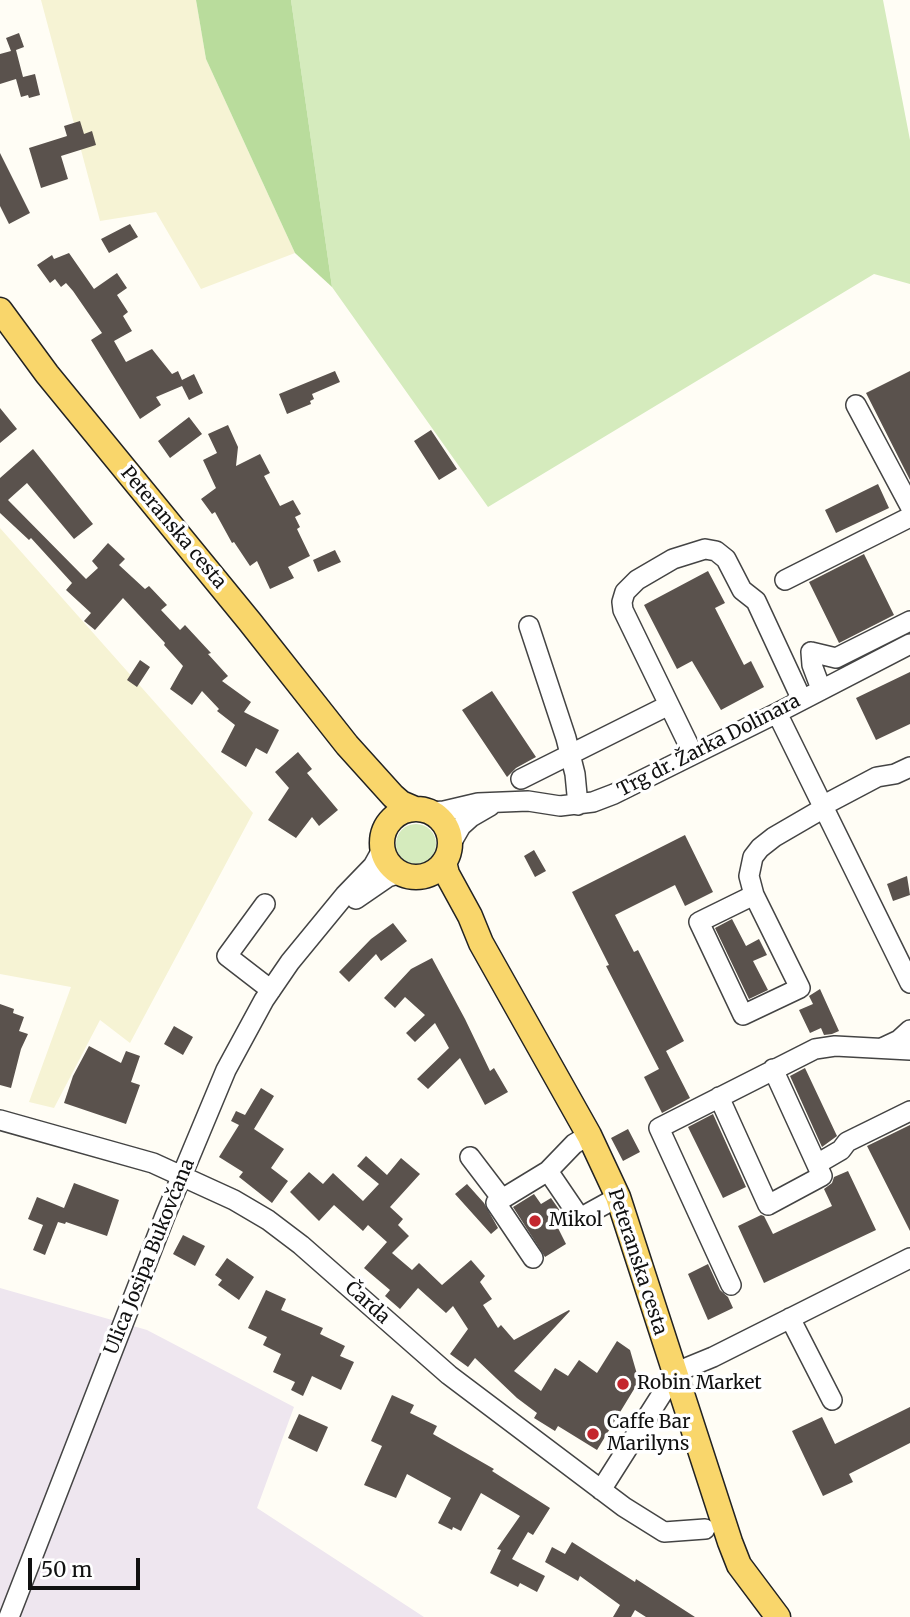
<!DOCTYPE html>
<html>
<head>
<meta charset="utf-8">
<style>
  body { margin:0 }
  #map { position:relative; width:910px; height:1617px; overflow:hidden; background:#fffdf5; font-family:Merriweather,serif }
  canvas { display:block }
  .scale { position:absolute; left:28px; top:1558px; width:112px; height:32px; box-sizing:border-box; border:4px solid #111; border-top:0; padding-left:9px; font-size:21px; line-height:24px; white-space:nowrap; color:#111; -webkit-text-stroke:5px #fff; paint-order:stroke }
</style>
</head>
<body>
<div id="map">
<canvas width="910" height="1617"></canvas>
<div class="scale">50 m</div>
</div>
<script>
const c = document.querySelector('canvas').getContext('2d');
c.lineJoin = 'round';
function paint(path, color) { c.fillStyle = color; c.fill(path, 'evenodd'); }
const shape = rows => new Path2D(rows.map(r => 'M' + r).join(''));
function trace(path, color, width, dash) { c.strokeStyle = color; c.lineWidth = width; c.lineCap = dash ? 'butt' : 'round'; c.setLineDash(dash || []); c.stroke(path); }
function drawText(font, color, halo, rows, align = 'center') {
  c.font = font + ' Merriweather,serif'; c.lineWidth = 7; c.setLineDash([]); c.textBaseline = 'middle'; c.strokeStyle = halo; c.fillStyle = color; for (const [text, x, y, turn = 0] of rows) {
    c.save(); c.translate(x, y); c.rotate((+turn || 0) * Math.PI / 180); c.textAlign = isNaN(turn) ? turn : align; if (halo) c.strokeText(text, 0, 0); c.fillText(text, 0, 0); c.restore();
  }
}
paint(shape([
  [0,1288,147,1330,294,1407,257,1508,424,1617,0,1617]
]), '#eee6ef');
paint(shape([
  [41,0,196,0,206,59,295,253,201,289,156,212,100,221],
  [0,528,253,813,130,1043,100,1020,54,1108,29,1102,71,987,0,974]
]), '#f6f3d4');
paint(shape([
  [291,0,883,0,910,140,910,284,874,274,488,507,332,287],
  '396 844a20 20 0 1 1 40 0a20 20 0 1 1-40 0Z'
]), '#d5ebbd');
paint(shape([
  [196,0,291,0,332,287,295,253,206,59]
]), '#b9dc9c');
paint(shape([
  [19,33,24,47,16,50,23,77,35,74,40,95,29,98,28,95,21,97,16,79,0,84,0,54,11,51,6,38],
  [80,121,84,134,92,131,96,145,61,156,68,179,41,188,29,148,67,136,64,126],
  [0,153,30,213,9,224,0,206],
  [130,224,138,237,109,253,101,239],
  [69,253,94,289,117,273,127,288,117,295,128,312,123,316,132,331,114,341,126,362,152,349,172,374,178,371,182,380,194,374,203,393,189,400,182,386,156,397,161,405,140,419,91,340,102,333,73,291,66,283,61,287,55,279,50,283,37,265,52,255,54,259],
  [335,371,340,382,312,394,314,399,310,401,311,404,287,414,279,394],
  [910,371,910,480,866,393],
  [0,408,17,429,0,443],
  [189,417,202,434,170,458,158,441],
  [228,425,238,447,236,466,260,454,270,473,264,476,280,506,293,500,301,514,295,517,300,527,297,529,310,556,288,567,294,578,270,589,257,561,250,566,234,542,232,543,215,512,212,514,201,499,216,488,203,460,217,453,208,434],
  [431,430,457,469,439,480,414,441],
  [33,449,93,524,74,539,27,483,8,500,86,579,98,568,92,561,108,543,125,559,119,565,145,589,149,586,167,605,161,610,180,630,185,625,211,653,208,654,228,676,222,681,251,702,244,712,279,730,267,754,256,748,246,767,221,752,235,725,217,711,219,709,202,691,192,705,170,689,183,666,164,645,165,643,123,598,95,630,84,621,91,613,66,590,72,583,31,538,29,540,0,513,0,478],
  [878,484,889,508,836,533,825,510],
  [335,550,341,562,318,572,313,560],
  [864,554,894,615,839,643,809,582],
  [708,571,725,603,715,608,744,665,751,661,764,687,721,710,692,661,677,669,644,605],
  [140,660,150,667,137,687,127,680],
  [910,672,910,724,876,740,856,698],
  [492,691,536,757,516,768,507,777,462,710],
  [298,752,312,769,307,773,338,810,319,826,312,817,296,838,268,820,289,788,275,772],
  [685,835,713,892,685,906,675,885,615,915,634,952,638,950,684,1041,666,1051,690,1098,662,1113,644,1077,659,1069,606,966,609,965,572,892],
  [534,850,546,871,535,877,524,856],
  [907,876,910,895,893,901,887,884],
  [732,919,746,946,759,939,767,955,753,961,768,990,749,999,715,928],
  [393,923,407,941,381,961,376,954,349,982,339,972,371,939],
  [432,958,465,1019,490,1071,494,1068,508,1092,485,1105,460,1058,428,1089,417,1079,449,1048,435,1023,415,1042,406,1033,425,1015,405,997,395,1008,384,998,411,969],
  [820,989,839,1031,832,1034,824,1035,821,1028,810,1033,799,1010,813,1004,809,996],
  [0,1004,14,1009,13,1013,24,1017,19,1031,28,1034,21,1049,11,1088,0,1085],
  [174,1026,193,1037,183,1055,164,1044],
  [89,1046,121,1063,126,1051,140,1056,131,1082,140,1085,126,1124,64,1103,73,1076],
  [805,1068,837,1136,822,1147,790,1076],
  [261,1088,274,1096,254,1129,284,1149,271,1168,288,1181,272,1203,239,1177,243,1172,219,1157,239,1125,231,1121,236,1111,245,1115],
  [713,1114,746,1187,723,1198,688,1127],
  [910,1125,910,1231,867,1146],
  [628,1129,640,1152,623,1161,611,1138],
  [366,1156,387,1175,401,1158,420,1174,390,1207,403,1219,398,1225,409,1236,392,1253,412,1270,419,1263,442,1285,471,1260,485,1276,480,1282,492,1299,483,1305,498,1328,501,1325,514,1340,569,1310,570,1311,514,1371,541,1391,555,1368,568,1376,579,1360,597,1373,617,1341,630,1350,639,1381,597,1450,558,1426,555,1431,534,1418,537,1413,517,1398,475,1358,468,1367,450,1354,468,1329,453,1306,446,1313,418,1288,400,1309,385,1296,390,1290,364,1268,387,1242,368,1225,363,1231,334,1205,319,1221,290,1192,309,1172,323,1184,333,1173,363,1201,379,1184,357,1166],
  [848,1171,876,1230,764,1283,738,1226,761,1215,764,1216,773,1234,832,1206,824,1189,832,1183,834,1177],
  [74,1183,119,1200,107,1236,66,1222,65,1224,58,1222,45,1255,33,1250,43,1225,28,1219,37,1197,64,1208],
  [467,1184,484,1203,498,1228,491,1234,455,1194],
  [534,1194,541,1204,551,1198,565,1218,556,1224,566,1244,545,1257,513,1207],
  [183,1235,205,1246,195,1266,173,1254],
  [227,1258,254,1277,239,1300,218,1285,222,1280,215,1275],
  [708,1264,720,1290,728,1297,733,1308,708,1320,688,1274],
  [266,1290,286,1299,281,1310,323,1328,320,1334,345,1346,340,1356,354,1362,341,1390,312,1376,303,1396,291,1390,295,1382,273,1372,281,1354,263,1345,267,1337,248,1328],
  [392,1395,414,1405,410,1413,437,1426,433,1434,494,1469,492,1471,550,1508,533,1535,528,1532,512,1559,545,1576,537,1592,520,1583,518,1587,490,1573,501,1550,497,1549,520,1516,481,1493,461,1531,453,1527,452,1530,438,1523,451,1498,407,1474,396,1498,364,1485,382,1446,371,1441],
  [910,1407,910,1443,849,1474,853,1482,823,1496,792,1431,822,1417,835,1444],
  [299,1414,328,1427,317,1452,288,1438],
  [572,1542,635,1582,636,1579,695,1617,646,1617,635,1610,631,1617,613,1617,620,1605,580,1576,578,1581,545,1562,552,1547,565,1554]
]), '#5a524d');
const minor = shape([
  [856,405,910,506],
  [785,580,910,517],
  [529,626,566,738,575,774,578,805],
  [811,652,836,658,910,621],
  [811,652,812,665,821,689],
  [777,713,910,983],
  [693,754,623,610,622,602,625,592,637,580,673,559,705,549,716,551,726,559,742,590,756,601,802,700],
  [521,779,669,705],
  [429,812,444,811,478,803,528,801,560,806,593,802,614,794,777,713,910,644],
  [450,845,461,826,471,817,490,806],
  [754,895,699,922,743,1015,800,988,754,895,749,876,753,857,760,848,774,837,817,812,824,805,877,777,895,774,910,767],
  [356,899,388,877,401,873],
  [265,904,227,956,271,990],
  [882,1048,899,1040,910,1030],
  [719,1097,768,1205,822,1176,773,1069],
  [0,1120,153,1163,234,1200,268,1220,301,1245,449,1375,624,1507,664,1532,705,1529],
  [589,1135,574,1144,548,1171,580,1218,618,1197],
  [470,1157,502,1199,548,1171],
  [817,1164,841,1150,847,1142,910,1111],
  [502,1199,496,1203,533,1258],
  [731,1285,659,1128,815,1049,835,1046,910,1050],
  [790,1318,832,1400],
  [674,1373,713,1357,910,1258],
  [601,1490,667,1386,675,1377],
  [9,1617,165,1216,226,1070,264,1000,290,962,345,895,373,866,383,848]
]);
const major = shape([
  [0,310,47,374,250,622,347,745,393,796,401,803,415,809],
  '382 843a34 34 0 1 1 68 0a34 34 0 1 1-68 0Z',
  [444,862,447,874,470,916,481,943,589,1135,618,1197,730,1542,739,1565,778,1617]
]);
trace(minor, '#444', 22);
trace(major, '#222', 27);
trace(minor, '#fff', 19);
trace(major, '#f9d66b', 24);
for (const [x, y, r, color] of [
  [535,1221,7,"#c4262e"],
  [623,1384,7,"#c4262e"],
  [593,1434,7,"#c4262e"]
]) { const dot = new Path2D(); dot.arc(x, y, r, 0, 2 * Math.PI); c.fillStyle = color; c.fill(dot); trace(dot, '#fff', 2.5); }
drawText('19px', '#111', '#fff', [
  ["Peteranska cesta",173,528,50],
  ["Trg dr. Žarka Dolinara",709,746,-27],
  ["Ulica Josipa Bukovčana",150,1257,-68],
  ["Peteranska cesta",637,1262,72],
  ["Čarda",367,1303,42]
]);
drawText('19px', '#111', '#fff', [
  ["Mikol",549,1221],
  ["Robin Market",637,1384],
  ["Caffe Bar",607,1423],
  ["Marilyns",607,1445]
], 'left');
</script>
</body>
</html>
